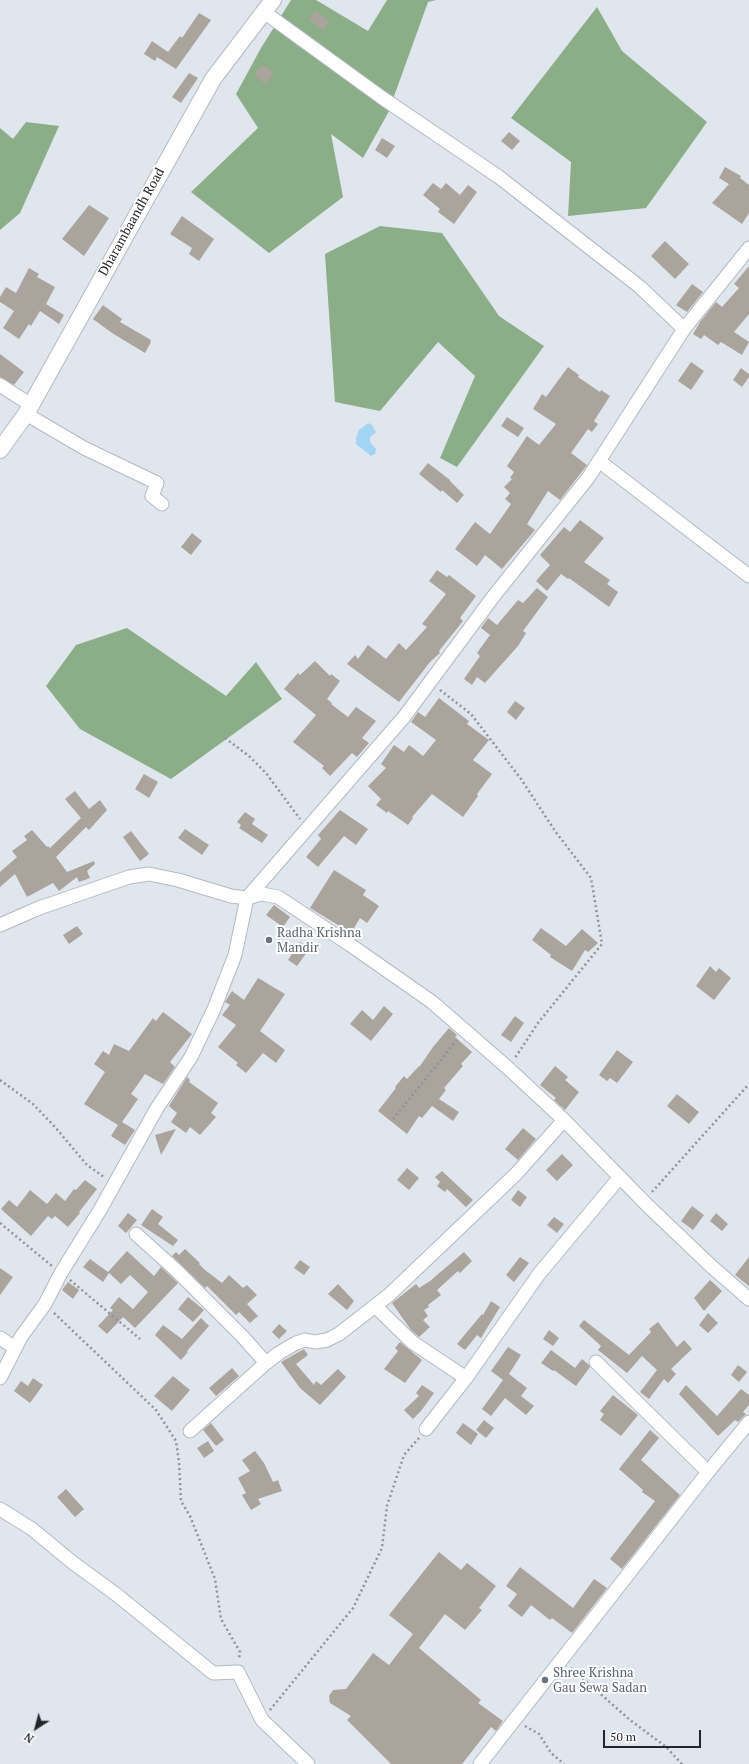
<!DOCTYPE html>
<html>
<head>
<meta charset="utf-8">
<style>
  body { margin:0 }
  #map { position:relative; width:749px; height:1764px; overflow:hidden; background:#dfe6ed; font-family:"PT Serif",serif }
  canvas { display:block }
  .north { position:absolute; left:16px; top:1708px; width:40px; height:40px; -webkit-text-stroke:3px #fff; paint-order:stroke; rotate:216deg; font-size:11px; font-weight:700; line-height:16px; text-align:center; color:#24272a }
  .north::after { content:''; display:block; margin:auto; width:14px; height:18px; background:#24272a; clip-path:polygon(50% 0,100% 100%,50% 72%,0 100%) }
  .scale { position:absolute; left:603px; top:1730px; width:98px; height:18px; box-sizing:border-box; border:2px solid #24272a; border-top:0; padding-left:5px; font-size:12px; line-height:14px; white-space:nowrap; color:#24272a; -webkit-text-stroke:3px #fff; paint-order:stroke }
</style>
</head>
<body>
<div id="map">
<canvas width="749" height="1764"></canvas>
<div class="north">N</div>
<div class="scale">50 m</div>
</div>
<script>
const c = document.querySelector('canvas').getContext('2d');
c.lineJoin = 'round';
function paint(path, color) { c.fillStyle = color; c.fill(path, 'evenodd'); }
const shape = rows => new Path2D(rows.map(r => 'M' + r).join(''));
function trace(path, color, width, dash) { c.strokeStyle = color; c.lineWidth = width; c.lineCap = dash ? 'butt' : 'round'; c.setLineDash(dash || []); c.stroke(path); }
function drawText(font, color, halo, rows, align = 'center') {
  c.font = font + ' "PT Serif",serif'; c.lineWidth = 4; c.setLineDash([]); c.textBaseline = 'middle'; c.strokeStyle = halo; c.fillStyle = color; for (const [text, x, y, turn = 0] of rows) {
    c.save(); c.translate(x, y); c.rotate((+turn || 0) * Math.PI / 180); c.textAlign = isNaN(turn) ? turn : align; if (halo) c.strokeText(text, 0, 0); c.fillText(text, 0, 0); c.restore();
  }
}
paint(shape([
  [291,0,316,0,368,31,387,0,436,0,428,2,388,113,363,158,331,134,343,197,269,253,191,192,258,128,236,94,261,48],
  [597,7,622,51,707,122,646,208,568,216,571,162,511,118],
  [26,122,59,126,20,213,0,230,0,128,13,139],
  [380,226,442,233,499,316,544,346,457,467,440,458,475,376,438,342,380,411,335,402,325,254],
  [127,628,226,696,256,662,282,699,171,779,80,729,46,686,76,645]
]), '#8bae88');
paint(shape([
  [368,423,372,425,376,432,370,437,370,442,376,449,375,454,371,456,356,444,356,438,359,430]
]), '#a4d4f4');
paint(shape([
  [315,11,329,21,323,30,309,20],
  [199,13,211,20,176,69,157,57,155,61,144,54,152,41,168,52,180,36,182,38],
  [262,65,274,73,266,84,254,75],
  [189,73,198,78,181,103,172,97],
  [509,132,520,141,512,150,501,141],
  [382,138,395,146,387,158,375,150],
  [725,167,741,176,740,178,749,185,749,213,742,224,712,203,729,184,719,178],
  [433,183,441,189,446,183,460,195,468,185,477,192,454,224,438,212,440,209,423,195],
  [89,205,109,218,84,256,62,239],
  [182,216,214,239,199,261,189,254,192,248,170,234],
  [665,241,689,264,675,279,651,256],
  [749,266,749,314,734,332,749,342,742,355,721,342,718,345,704,335,701,339,693,334,700,322,716,302,722,307,739,288,734,284],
  [29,268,39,274,37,277,55,287,46,304,64,315,59,324,40,311,31,326,29,324,19,339,3,328,14,311,0,302,0,297,6,287,16,293],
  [692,284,703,292,687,312,676,305],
  [103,305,122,319,120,322,151,340,150,342,151,342,145,353,112,333,93,319],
  [0,354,24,372,14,385,0,377],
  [691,362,704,371,691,390,678,381],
  [568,367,579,375,578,377,600,392,601,390,610,396,594,421,598,424,592,432,588,429,571,453,587,465,560,500,548,491,527,524,535,530,502,569,485,555,477,566,455,549,475,522,490,534,511,504,505,499,510,493,504,487,512,479,510,478,514,472,507,466,527,436,539,445,556,424,533,409,542,394,546,397],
  [741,368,749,374,749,377,742,387,733,380],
  [507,417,524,428,518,437,501,426],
  [428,463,450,480,450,481,464,495,457,503,442,490,441,492,419,474],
  [580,520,604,538,584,562,610,580,607,584,618,592,609,607,569,578,568,579,561,574,547,591,536,581,550,565,540,555,564,527,570,532],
  [192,533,202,541,191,555,181,547],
  [437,570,447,577,449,575,476,596,460,618,463,621,439,651,440,653,430,662,399,702,347,664,355,655,358,659,368,645,386,659,399,643,406,650,427,627,422,624,446,594,429,581],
  [537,588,548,597,523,631,526,633,518,646,485,683,477,677,472,685,464,679,480,656,477,653,490,635,481,628,488,618,497,625,518,600,523,603],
  [315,661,330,676,331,674,340,681,327,699,332,703,331,704,348,717,356,707,376,721,362,738,369,743,357,757,352,753,330,776,322,768,324,766,293,742,316,715,284,689,298,673,300,675],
  [439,698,469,721,467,724,489,740,473,760,492,774,477,794,478,796,463,817,432,794,412,817,413,818,408,825,388,811,387,813,376,805,381,799,368,786,386,768,381,764,394,745,404,752,409,745,423,756,436,740,411,722,418,712,425,717],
  [515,701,525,708,516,720,507,712],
  [144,774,158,782,149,798,135,789],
  [75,791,89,809,100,800,107,810,89,830,86,827,56,857,67,872,94,861,95,864,87,871,90,878,79,882,77,877,59,891,53,883,27,897,15,874,0,887,0,872,17,857,12,851,27,840,24,836,32,830,47,847,48,846,50,848,81,818,65,799],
  [340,810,368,829,356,845,344,836,318,867,306,857,321,839,318,835],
  [245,812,255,819,252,824,268,835,262,843,239,828,241,825,237,822],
  [185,829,209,845,202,855,178,838],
  [131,831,149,854,140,861,123,837],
  [334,870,366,890,363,895,379,906,367,923,360,918,351,933,310,908],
  [274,905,290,917,283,927,266,915],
  [77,926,83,934,69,944,63,935],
  [541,928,566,946,582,929,598,943,588,952,585,950,572,971,550,957,551,955,532,940],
  [300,942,310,948,297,966,288,960],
  [710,966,716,972,719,968,731,978,714,1000,696,986],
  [258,978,285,994,260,1031,285,1050,276,1063,263,1053,246,1073,236,1065,238,1063,218,1047,236,1025,222,1015,230,1005,225,1002,232,991,244,1000],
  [384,1006,393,1014,371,1041,350,1024,362,1010,373,1020],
  [163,1012,192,1034,170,1062,175,1067,163,1084,145,1074,131,1094,138,1099,122,1122,135,1130,125,1145,111,1136,118,1125,84,1104,105,1072,94,1064,103,1051,109,1055,114,1044,129,1051,153,1018,156,1021],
  [515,1016,524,1023,511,1042,501,1035],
  [449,1028,457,1035,455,1037,472,1052,461,1064,463,1066,444,1088,446,1090,439,1099,459,1112,453,1121,432,1106,422,1118,419,1116,407,1134,378,1111,396,1088,395,1087,404,1076,407,1079,419,1066,420,1066,433,1047],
  [617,1050,633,1062,617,1083,610,1078,607,1081,599,1075],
  [555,1066,568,1077,565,1080,579,1092,565,1110,554,1100,556,1098,540,1085],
  [187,1077,190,1080,189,1082,218,1103,211,1113,216,1117,200,1135,190,1127,186,1133,171,1122,177,1113,169,1106],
  [677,1094,699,1112,689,1124,667,1106],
  [523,1128,536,1139,518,1160,505,1149],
  [176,1129,161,1155,155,1135],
  [562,1154,573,1165,557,1181,546,1170],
  [407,1168,419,1178,409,1190,397,1180],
  [442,1171,473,1200,466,1207,447,1189,445,1192,437,1186,440,1182,435,1177],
  [85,1180,97,1189,79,1212,80,1213,68,1227,55,1216,52,1219,48,1216,31,1236,1,1209,9,1200,17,1207,30,1190,47,1204,56,1193,65,1201,74,1189,76,1190],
  [518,1190,527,1197,520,1207,511,1200],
  [692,1206,704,1215,693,1230,681,1221],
  [152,1209,163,1217,158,1224,178,1240,173,1246,141,1225],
  [128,1213,137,1220,126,1233,118,1226],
  [716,1213,728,1224,722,1231,710,1221],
  [554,1217,564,1224,557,1233,547,1225],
  [185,1249,200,1263,199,1264,205,1270,222,1283,229,1275,243,1288,247,1285,257,1295,247,1304,258,1316,250,1323,239,1312,236,1315,207,1286,205,1288,172,1256,176,1252,179,1255],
  [127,1251,154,1276,161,1267,178,1283,135,1328,123,1317,107,1334,98,1326,113,1310,110,1308,119,1297,133,1309,148,1292,130,1275,121,1284,109,1273,103,1282,83,1267,90,1259,108,1272],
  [464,1252,472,1261,460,1273,458,1271,437,1290,441,1295,428,1305,429,1307,424,1310,428,1316,423,1320,430,1327,419,1337,411,1330,392,1303,416,1284,419,1288,430,1281],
  [520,1257,529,1263,514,1282,506,1275],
  [749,1257,749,1286,735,1275],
  [300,1260,310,1267,304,1275,294,1268],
  [0,1268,13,1277,0,1295],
  [710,1280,722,1291,704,1311,694,1298],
  [68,1282,79,1290,73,1299,62,1290],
  [338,1284,354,1301,347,1310,328,1294],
  [188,1297,204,1310,193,1322,178,1309],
  [491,1301,500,1307,481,1338,477,1335,465,1350,457,1344,482,1314,483,1315],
  [708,1313,718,1323,708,1333,699,1325],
  [201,1318,209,1326,187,1351,188,1352,181,1360,155,1335,163,1325,182,1339],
  [584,1320,629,1355,651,1332,649,1329,658,1322,677,1347,684,1340,692,1349,671,1369,676,1374,668,1383,664,1379,649,1399,640,1392,657,1370,642,1356,627,1373,598,1350,601,1346,579,1326],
  [279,1324,287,1331,279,1339,272,1332],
  [549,1330,559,1338,553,1346,543,1339],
  [400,1342,422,1360,405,1383,384,1369,398,1351,395,1348],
  [508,1347,521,1355,509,1374,527,1388,521,1396,534,1406,526,1415,505,1398,491,1416,482,1409,503,1380,491,1371],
  [304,1349,308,1355,296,1364,314,1385,316,1381,321,1385,338,1369,346,1377,320,1405,300,1388,281,1362],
  [551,1350,575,1368,582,1359,588,1364,590,1367,576,1386,554,1370,553,1371,541,1363],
  [738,1365,747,1372,739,1382,731,1375],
  [232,1368,239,1376,216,1396,209,1388],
  [173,1376,190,1390,172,1411,154,1396],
  [33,1378,43,1385,30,1403,14,1391,21,1381,28,1386],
  [422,1385,434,1393,421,1411,413,1419,404,1410,419,1396,416,1393],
  [686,1385,717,1416,741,1389,749,1395,749,1405,743,1412,746,1414,738,1422,735,1420,718,1436,679,1394],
  [613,1395,638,1415,621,1436,600,1420,604,1414,600,1411],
  [484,1420,494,1428,486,1438,476,1430],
  [211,1423,224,1440,216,1446,203,1430],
  [463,1423,478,1434,471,1445,456,1433],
  [650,1430,659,1438,641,1460,680,1495,622,1569,610,1559,655,1501,642,1492,643,1490,619,1469],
  [208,1441,214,1451,204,1458,197,1448],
  [255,1451,264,1463,273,1482,278,1480,282,1491,258,1499,261,1504,251,1510,242,1495,246,1493,238,1478,250,1471,242,1460],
  [66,1489,84,1509,75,1517,57,1497],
  [439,1552,461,1570,467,1563,496,1586,479,1608,482,1610,465,1630,445,1614,419,1648,481,1700,478,1703,503,1721,496,1731,491,1727,462,1764,391,1764,347,1720,351,1716,330,1703,329,1696,333,1690,346,1689,373,1653,389,1665,413,1634,389,1615],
  [520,1567,573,1608,594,1579,607,1588,572,1633,552,1618,550,1620,531,1605,522,1617,508,1606,517,1594,506,1586]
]), '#aba49d');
const minor = shape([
  [264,12,381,97,499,177,640,287,684,329],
  [0,385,31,405],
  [26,414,84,448,157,483,152,496,162,504],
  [599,461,749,576],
  [0,925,39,908,129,877,149,874,178,880,231,896,247,898,262,894,278,897,349,944,432,1002,508,1068,564,1120,648,1206,711,1266,749,1299],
  [136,1234,177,1271,242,1336,266,1363],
  [375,1306,412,1342,466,1378],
  [0,1338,15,1348],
  [596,1362,708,1472],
  [0,1378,21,1337,45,1304,61,1273,100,1210,157,1108,191,1057,214,1009,235,955,247,898,404,717,493,597,588,478,684,329,749,248],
  [426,1429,466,1378,539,1274,620,1177],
  [190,1431,266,1363,279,1353,296,1343,305,1340,315,1342,327,1340,339,1334,389,1295,516,1174,564,1120],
  [0,1509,32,1529,72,1562,117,1595,213,1673,238,1672,262,1720,308,1764],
  [480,1764,708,1472,749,1422]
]);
const major = shape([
  [0,450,26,414,213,79,273,0]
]);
trace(minor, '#b3bac1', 15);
trace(major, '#b3bac1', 18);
trace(shape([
  [440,690,471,714,521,779,555,831,591,878,602,944,538,1023,515,1058],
  [225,738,249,756,266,773,300,819],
  [0,1080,33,1104,55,1127,87,1165,104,1177],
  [393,1119,457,1040],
  [652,1192,749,1084],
  [0,1223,52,1266],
  [70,1280,140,1339],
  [54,1313,156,1410,176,1441,179,1462,181,1501,190,1516,215,1579,221,1619,240,1652,239,1659],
  [571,1668,630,1720,665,1746,682,1764],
  [270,1710,353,1608,382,1548,387,1506,404,1455,419,1438],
  [525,1726,539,1734,551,1753,564,1764]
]), '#8e9399', 2.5, [2, 3]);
trace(minor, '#fff', 13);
trace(major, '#fff', 16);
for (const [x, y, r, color] of [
  [269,940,4,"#6b7280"],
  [545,1680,4,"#6b7280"]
]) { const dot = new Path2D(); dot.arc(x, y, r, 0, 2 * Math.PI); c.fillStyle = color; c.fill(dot); trace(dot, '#fff', 1.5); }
drawText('13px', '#24272a', '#fff', [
  ["Dharambaandh Road",132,222,-61]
]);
drawText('13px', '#5b616d', '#fff', [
  ["Radha Krishna",277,933],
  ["Mandir",277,948],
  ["Shree Krishna",553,1673],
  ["Gau Sewa Sadan",553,1688]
], 'left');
</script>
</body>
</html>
